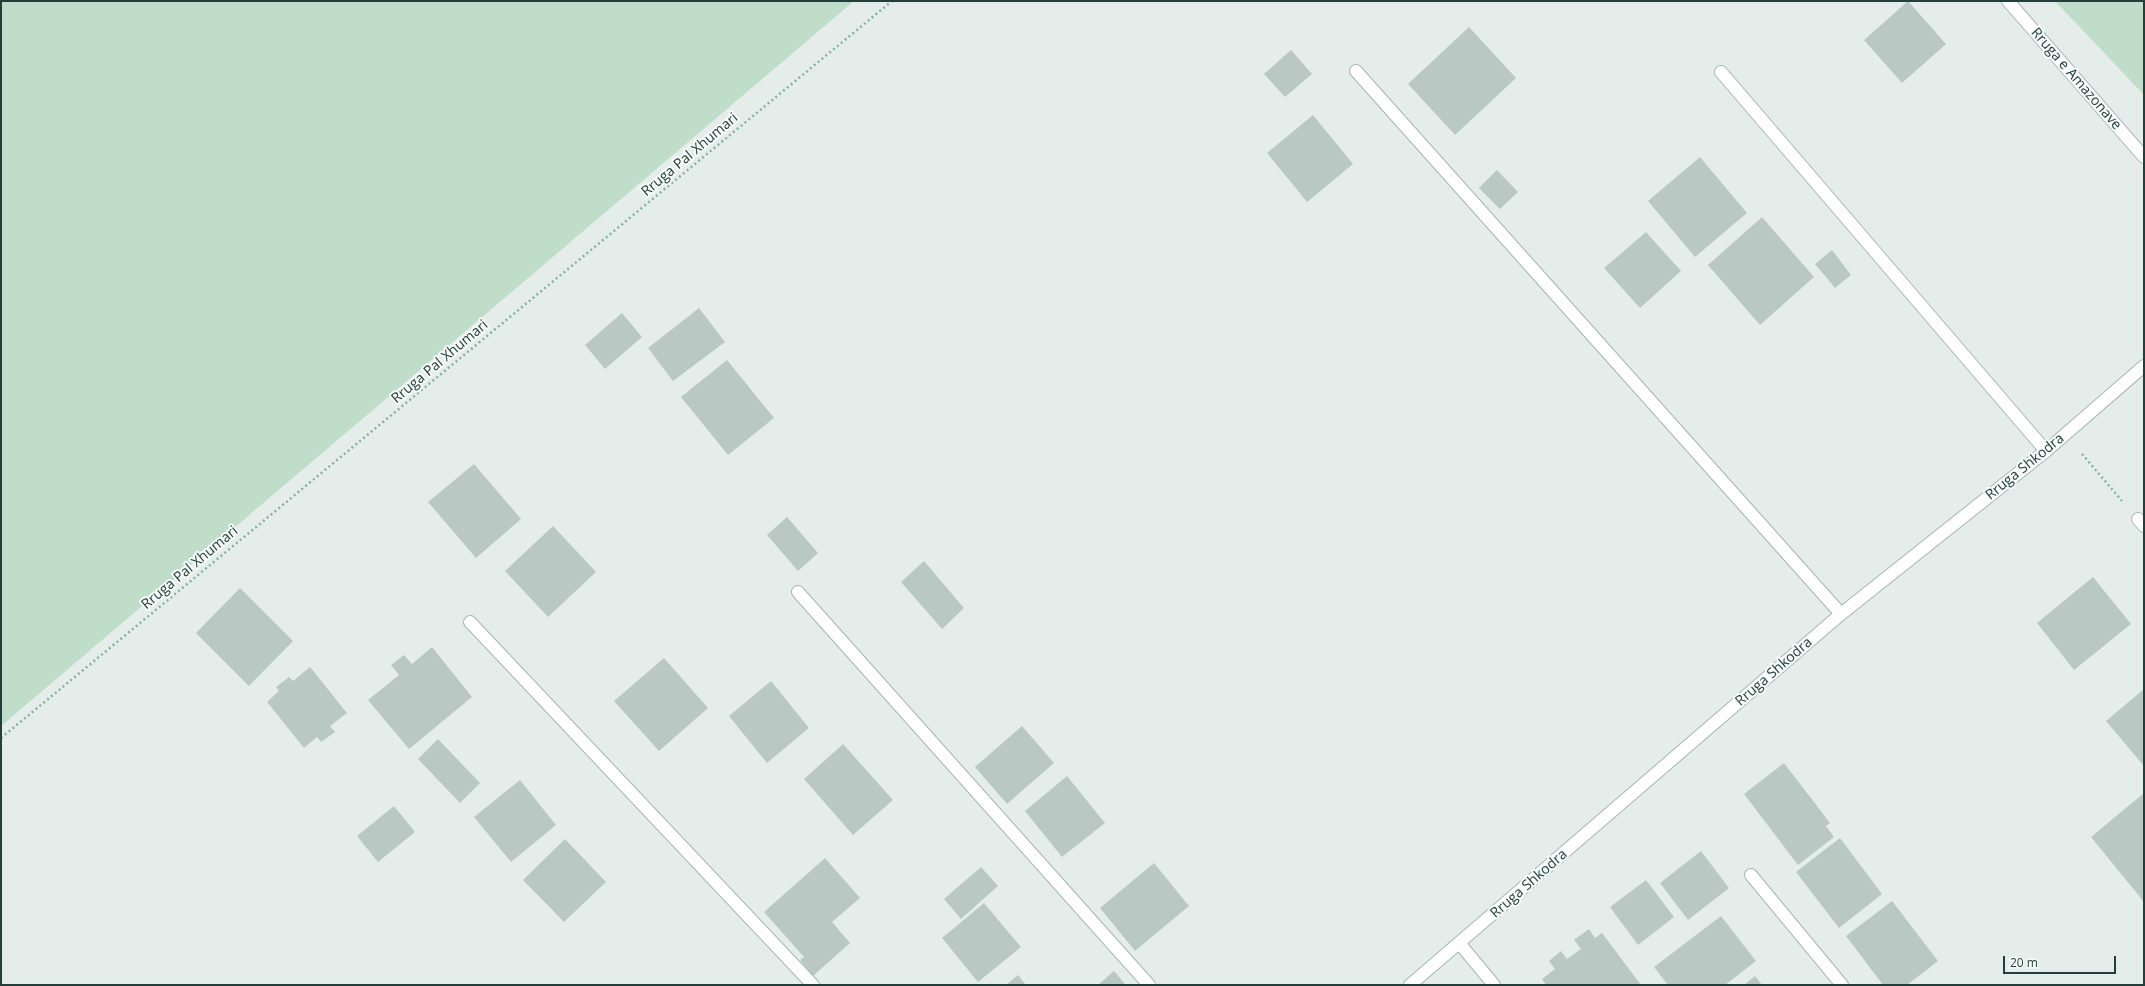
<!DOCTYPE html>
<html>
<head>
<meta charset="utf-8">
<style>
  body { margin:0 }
  #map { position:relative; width:2145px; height:986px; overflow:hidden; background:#e5edea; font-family:"Open Sans",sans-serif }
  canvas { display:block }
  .frame { position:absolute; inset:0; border:2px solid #243f39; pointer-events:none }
  .scale { position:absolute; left:2003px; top:956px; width:113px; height:18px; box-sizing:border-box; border:2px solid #243f39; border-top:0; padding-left:5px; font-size:12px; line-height:14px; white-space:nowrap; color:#243f39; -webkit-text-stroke:3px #f5faf8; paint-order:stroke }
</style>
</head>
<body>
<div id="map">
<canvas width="2145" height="986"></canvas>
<div class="frame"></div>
<div class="scale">20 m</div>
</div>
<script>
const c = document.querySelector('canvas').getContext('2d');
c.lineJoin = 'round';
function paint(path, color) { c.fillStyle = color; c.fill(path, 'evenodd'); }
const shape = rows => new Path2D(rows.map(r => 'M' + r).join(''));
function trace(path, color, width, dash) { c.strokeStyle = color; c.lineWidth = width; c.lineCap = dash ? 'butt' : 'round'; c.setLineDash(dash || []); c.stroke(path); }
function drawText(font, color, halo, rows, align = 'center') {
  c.font = font + ' "Open Sans",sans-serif'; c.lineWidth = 4; c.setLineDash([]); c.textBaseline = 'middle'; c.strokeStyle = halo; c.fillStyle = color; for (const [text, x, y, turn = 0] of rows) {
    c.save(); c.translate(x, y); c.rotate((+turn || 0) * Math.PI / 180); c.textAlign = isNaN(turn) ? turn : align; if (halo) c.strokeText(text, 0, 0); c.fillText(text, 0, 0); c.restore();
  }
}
paint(shape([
  [1,1,854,1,1,726],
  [2055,1,2144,1,2144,95]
]), '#bfddc8');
paint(shape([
  [1908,1,1946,44,1902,83,1864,40],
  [1469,27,1516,78,1455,135,1408,84],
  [1291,50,1312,74,1285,97,1264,74],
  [1313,115,1353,164,1307,202,1267,153],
  [1700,157,1747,213,1695,257,1648,201],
  [1497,170,1518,192,1500,209,1479,188],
  [1762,217,1814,277,1760,325,1708,265],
  [1646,232,1681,271,1640,308,1604,268],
  [1832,250,1851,275,1835,288,1815,264],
  [699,308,725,342,673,381,648,348],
  [622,313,642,337,605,369,585,345],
  [727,360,774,418,728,455,681,397],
  [474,464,521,519,476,558,428,502],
  [787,517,818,553,798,571,767,535],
  [553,526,596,572,548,617,505,571],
  [924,561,964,608,942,629,901,582],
  [2093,577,2131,624,2074,670,2037,623],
  [240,588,293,641,249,686,196,633],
  [432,647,472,697,409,749,368,700,399,675,391,665,404,655,412,664],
  [664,658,708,708,659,751,614,701],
  [310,667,347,713,330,726,335,732,321,742,317,737,304,748,267,702,279,691,276,687,289,677,293,681],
  [771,681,809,728,767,763,729,716],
  [2144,689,2144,764,2143,765,2106,721],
  [1022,726,1054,763,1007,804,975,767],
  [438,739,480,783,460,803,418,759],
  [843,744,893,800,853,835,804,779],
  [1784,763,1830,823,1826,826,1834,837,1798,865,1744,794],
  [1067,776,1105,823,1062,857,1025,811],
  [520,780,556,825,511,862,474,817],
  [2144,793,2144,902,2091,837],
  [394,806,415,832,378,862,357,836],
  [1840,838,1882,894,1839,928,1796,872],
  [565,839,606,882,564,922,523,880],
  [1701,851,1729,888,1688,920,1660,883],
  [825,858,860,898,832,922,850,943,813,976,800,960,804,957,764,912],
  [1154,863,1189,906,1135,951,1100,908],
  [981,867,998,886,961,919,944,899],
  [1646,880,1674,917,1638,945,1610,907],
  [1892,901,1938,961,1907,985,1883,985,1846,936],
  [984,903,1021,947,978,982,942,938],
  [1721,916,1756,961,1725,985,1668,985,1654,967],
  [1589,929,1595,938,1602,933,1641,985,1546,985,1542,979,1555,969,1549,961,1561,951,1567,959,1581,949,1574,940],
  [1114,971,1126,985,1098,985],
  [1018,975,1026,985,1006,985],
  [1755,976,1762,985,1744,985]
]), '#bac8c3');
const minor = shape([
  [2008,1,2144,157],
  [1356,71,1841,614],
  [1721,72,2046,451],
  [2138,519,2144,526],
  [798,592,1149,985],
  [470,622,813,985],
  [1751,875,1842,985],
  [1460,944,1494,985],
  [1410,985,1841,614,2046,451,2144,366]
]);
trace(minor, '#a7b5b1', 14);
trace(shape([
  [2082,454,2122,501],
  [1,738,892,1]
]), '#87b0a4', 2.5, [2, 3]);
trace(minor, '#fff', 12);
drawText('14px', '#243f39', '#f5faf8', [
  ["Rruga e Amazonave",2076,79,49],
  ["Rruga Pal Xhumari",690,155,-40],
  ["Rruga Pal Xhumari",440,362,-40],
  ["Rruga Shkodra",2025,467,-39],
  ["Rruga Pal Xhumari",190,568,-40],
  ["Rruga Shkodra",1774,672,-41],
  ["Rruga Shkodra",1529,884,-41]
]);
</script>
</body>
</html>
